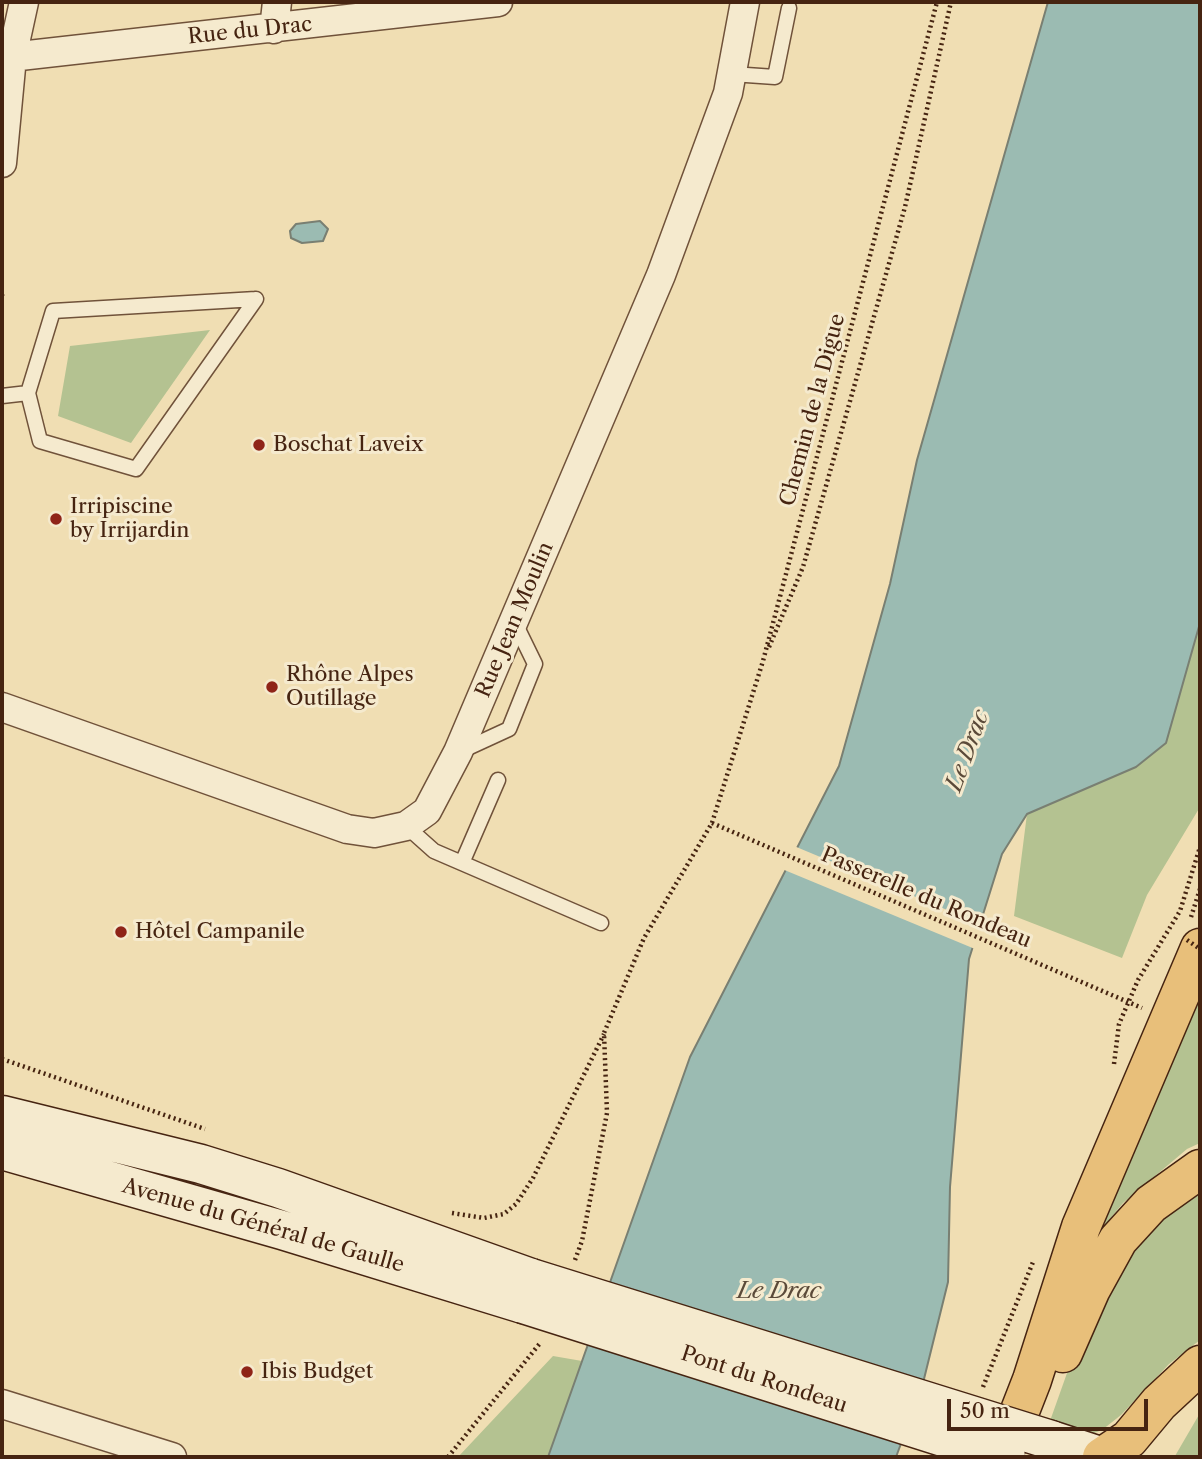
<!DOCTYPE html>
<html>
<head>
<meta charset="utf-8">
<style>
  body { margin:0 }
  #map { position:relative; width:1202px; height:1459px; overflow:hidden; background:#f0deb3; font-family:"Libre Caslon Text",serif }
  canvas { display:block }
  .frame { position:absolute; inset:0; border:4px solid #462411; pointer-events:none }
  .scale { position:absolute; left:947px; top:1399px; width:201px; height:32px; box-sizing:border-box; border:4px solid #462411; border-top:0; padding-left:9px; font-size:21px; line-height:24px; white-space:nowrap; color:#462411; -webkit-text-stroke:5px #f5eace; paint-order:stroke }
</style>
</head>
<body>
<div id="map">
<canvas width="1202" height="1459"></canvas>
<div class="frame"></div>
<div class="scale">50 m</div>
</div>
<script>
const c = document.querySelector('canvas').getContext('2d');
c.lineJoin = 'round';
function paint(path, color) { c.fillStyle = color; c.fill(path, 'evenodd'); }
const shape = rows => new Path2D(rows.map(r => 'M' + r).join(''));
function trace(path, color, width, dash) { c.strokeStyle = color; c.lineWidth = width; c.lineCap = dash ? 'butt' : 'round'; c.setLineDash(dash || []); c.stroke(path); }
function drawText(font, color, halo, rows, align = 'center') {
  c.font = font + ' "Libre Caslon Text",serif'; c.lineWidth = 6; c.setLineDash([]); c.textBaseline = 'middle'; c.strokeStyle = halo; c.fillStyle = color; for (const [text, x, y, turn = 0] of rows) {
    c.save(); c.translate(x, y); c.rotate((+turn || 0) * Math.PI / 180); c.textAlign = isNaN(turn) ? turn : align; if (halo) c.strokeText(text, 0, 0); c.fillText(text, 0, 0); c.restore();
  }
}
paint(shape([
  [210,330,131,443,58,416,70,346],
  [1200,623,1200,807,1147,895,1122,958,1014,916,1027,814,1166,743],
  [1200,975,1200,1143,1187,1149,1123,1203,1105,1225,1104,1211],
  [1200,1185,1200,1340,1169,1364,1121,1415,1102,1430,1089,1435,1045,1435,1077,1345,1112,1279,1149,1231],
  [553,1356,582,1361,548,1457,458,1457],
  [1200,1412,1200,1457,1175,1456,1200,1413]
]), '#b4c291');
const water = shape([
  [1048,2,1200,2,1200,623,1166,743,1136,767,1027,814,1002,854,969,959,950,1187,948,1282,922,1387,896,1457,548,1457,690,1057,839,766,890,584,917,460,1048,2],
  [320,221,328,229,323,241,302,243,291,238,290,231,296,224,320,221]
]);
paint(water, '#9bbbb2');
trace(water, '#797f72', 2);
paint(shape([
  [794,846,983,925,975,949,782,869]
]), '#f0deb3');
const service = shape([
  [732,74,775,77,789,8],
  [256,299,136,469,40,441,28,393,53,311,256,299],
  [2,396,28,393],
  [459,752,509,729,535,664,514,621],
  [406,826,434,851,601,923],
  [462,863,498,780]
]);
const minor = shape([
  [274,29,277,2],
  [2,58,498,2],
  [2,163,12,57,24,2],
  [2,707,347,829,374,833,406,826,427,811,458,752,661,275,728,93,745,2],
  [2,1404,172,1457]
]);
const secondary = shape([
  [2,1115,201,1164,278,1188,531,1278],
  [2,1150,282,1230,523,1304],
  [1051,1440,1103,1457]
]);
const motorway = shape([
  [1063,1353,1091,1289,1118,1240,1151,1204,1200,1169],
  [1002,1457,1032,1380,1081,1227,1200,948],
  [1102,1457,1129,1439,1159,1403,1200,1365]
]);
trace(service, '#70523a', 17);
trace(minor, '#70523a', 31);
trace(secondary, '#462411', 41);
trace(motorway, '#462411', 41);
trace(shape([
  [2,294,5,293],
  [769,647,803,567,905,207,951,2],
  [712,823,1142,1008],
  [1191,917,1200,889],
  [2,1059,205,1129],
  [1114,1064,1119,1024,1138,980,1180,911,1200,847],
  [452,1213,484,1218,504,1214,516,1204,533,1178,604,1034],
  [575,1260,582,1241,607,1113,604,1033,644,938,712,823,763,661,937,2],
  [983,1387,1033,1262],
  [448,1457,541,1342]
]), '#462411', 4.5, [2, 3.5]);
trace(service, '#f5eace', 14);
trace(minor, '#f5eace', 28);
trace(secondary, '#f5eace', 38);
trace(motorway, '#e8bf7a', 38);
const secondaryBridge = shape([
  [531,1278,1051,1440],
  [523,1304,1006,1457]
]);
trace(secondaryBridge, '#462411', 41, []);
trace(shape([
  [1187,940,1200,949]
]), '#462411', 4.5, [2, 3.5]);
trace(secondaryBridge, '#f5eace', 38);
for (const [x, y, r, color] of [
  [259,445,7,"#8f2418"],
  [56,519,7,"#8f2418"],
  [272,687,7,"#8f2418"],
  [121,932,7,"#8f2418"],
  [247,1372,7,"#8f2418"]
]) { const dot = new Path2D(); dot.arc(x, y, r, 0, 2 * Math.PI); c.fillStyle = color; c.fill(dot); trace(dot, '#f5eace', 2.5); }
drawText('21px', '#462411', '#f5eace', [
  ["Rue du Drac",250,31,-6],
  ["Chemin de la Digue",813,410,-75],
  ["Rue Jean Moulin",515,620,-67],
  ["Passerelle du Rondeau",926,898,23],
  ["Avenue du Général de Gaulle",263,1226,16],
  ["Pont du Rondeau",764,1380,18]
]);
drawText('21px', '#462411', '#f5eace', [
  ["Boschat Laveix",273,445],
  ["Irripiscine",70,507],
  ["by Irrijardin",70,531],
  ["Rhône Alpes",286,675],
  ["Outillage",286,699],
  ["Hôtel Campanile",135,932],
  ["Ibis Budget",261,1372]
], 'left');
drawText('italic 23px', '#5b4a39', '#f5eace', [
  ["Le Drac",968,751,-70],
  ["Le Drac",779,1291]
]);
</script>
</body>
</html>
